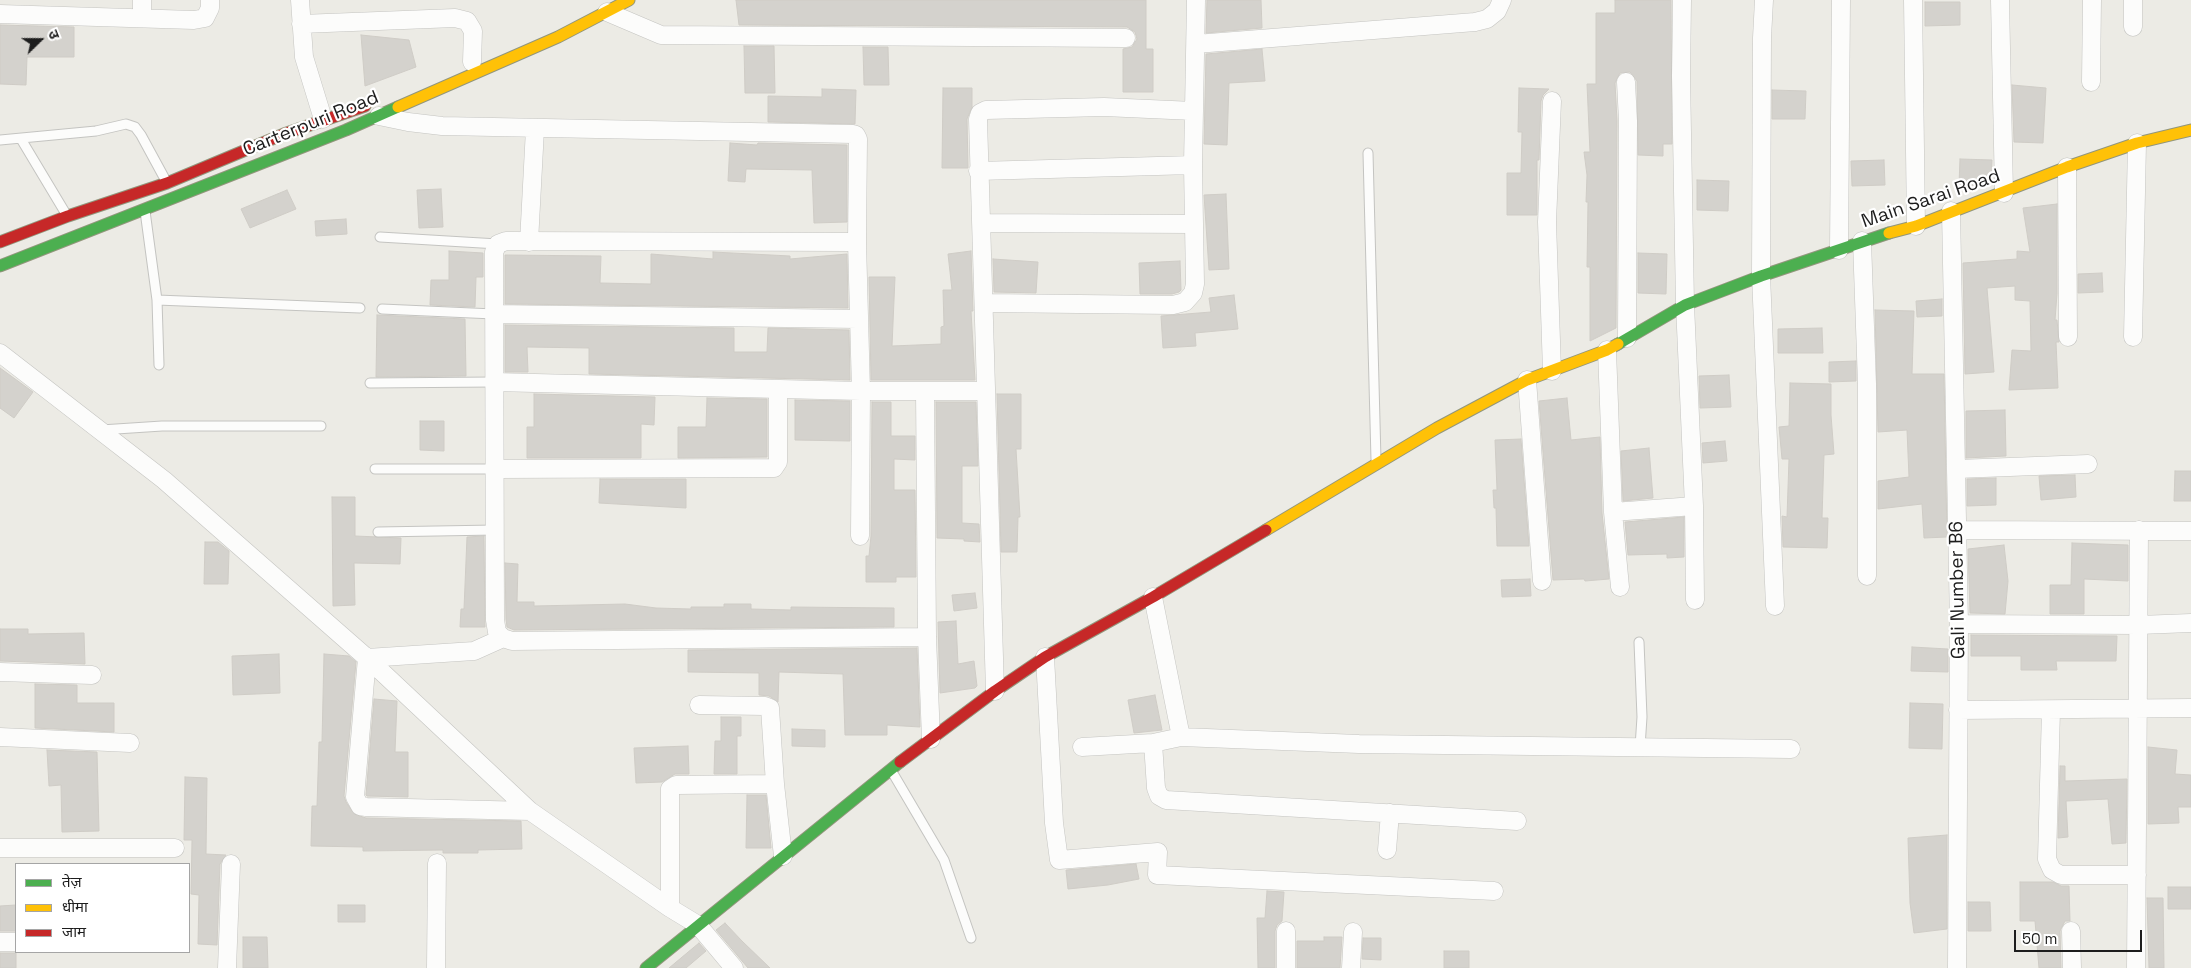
<!DOCTYPE html>
<html>
<head>
<meta charset="utf-8">
<style>
  body { margin:0 }
  #map { position:relative; width:2191px; height:968px; overflow:hidden; background:#ecebe5; font-family:"Space Grotesk","Noto Sans Devanagari",sans-serif }
  canvas { display:block }
  .legend { position:absolute; left:15px; top:863px; width:175px; height:90px; box-sizing:border-box; background:#fff; border:1px solid #a5a5a5; margin:0; padding:6px 9px; list-style:none; font-size:15px; color:#1d1d1d }
  .legend li { display:flex; align-items:center; gap:10px; height:25px }
  .legend b { width:25px; border:1px solid #a5a5a5 }
  .north { position:absolute; left:15px; top:15px; width:50px; height:50px; -webkit-text-stroke:4px #fff; paint-order:stroke; rotate:68deg; font-size:14px; font-weight:700; line-height:20px; text-align:center; color:#1d1d1d }
  .north::after { content:''; display:block; margin:auto; width:18px; height:22px; background:#1d1d1d; clip-path:polygon(50% 0,100% 100%,50% 72%,0 100%) }
  .scale { position:absolute; left:2014px; top:930px; width:128px; height:22px; box-sizing:border-box; border:2px solid #1d1d1d; border-top:0; padding-left:6px; font-size:15px; line-height:18px; white-space:nowrap; color:#1d1d1d; -webkit-text-stroke:4px #fff; paint-order:stroke }
</style>
</head>
<body>
<div id="map">
<canvas width="2191" height="968"></canvas>
<ul class="legend">
<li><b style="height:6px;background:#4caf50"></b>तेज़</li>
<li><b style="height:6px;background:#ffc107"></b>धीमा</li>
<li><b style="height:6px;background:#c62828"></b>जाम</li>
</ul>
<div class="north">उ</div>
<div class="scale">50 m</div>
</div>
<script>
const c = document.querySelector('canvas').getContext('2d');
c.lineJoin = 'round';
function paint(path, color) { c.fillStyle = color; c.fill(path, 'evenodd'); }
const shape = rows => new Path2D(rows.map(r => 'M' + r).join(''));
function trace(path, color, width, dash) { c.strokeStyle = color; c.lineWidth = width; c.lineCap = dash ? 'butt' : 'round'; c.setLineDash(dash || []); c.stroke(path); }
function drawText(font, color, halo, rows, align = 'center') {
  c.font = font + ' "Space Grotesk",sans-serif'; c.lineWidth = 4.5; c.setLineDash([]); c.textBaseline = 'middle'; c.strokeStyle = halo; c.fillStyle = color; for (const [text, x, y, turn = 0] of rows) {
    c.save(); c.translate(x, y); c.rotate((+turn || 0) * Math.PI / 180); c.textAlign = isNaN(turn) ? turn : align; if (halo) c.strokeText(text, 0, 0); c.fillText(text, 0, 0); c.restore();
  }
}
const building = shape([
  [736,0,1146,0,1146,49,1153,49,1153,92,1123,92,1123,49,1132,47,1137,39,1135,32,1127,27,739,25,736,0],
  [1207,0,1261,0,1262,28,1206,33,1207,0],
  [1615,0,1671,0,1672,144,1663,144,1663,156,1638,155,1637,81,1630,72,1620,73,1615,83,1617,121,1616,328,1590,341,1590,267,1587,267,1588,202,1586,202,1587,175,1584,152,1590,152,1587,84,1596,84,1596,13,1615,13,1615,0],
  [1925,2,1960,2,1960,25,1925,26,1925,2],
  [0,25,74,27,74,57,27,57,26,85,0,84,0,25],
  [361,35,409,40,416,67,365,86,361,35],
  [744,46,774,46,775,93,745,93,744,46],
  [863,47,888,47,889,85,864,85,863,47],
  [1262,49,1265,81,1229,83,1227,145,1204,144,1206,54,1262,49],
  [2012,85,2046,88,2043,143,2014,142,2012,85],
  [943,88,972,88,972,107,967,119,968,168,942,168,943,88],
  [1519,88,1549,89,1543,95,1541,101,1539,160,1537,160,1537,215,1507,215,1507,173,1521,173,1522,132,1518,132,1519,88],
  [822,89,856,90,855,124,768,122,768,96,822,97,822,89],
  [1772,90,1806,91,1805,119,1772,119,1772,90],
  [730,143,757,145,758,143,847,145,847,222,814,223,812,170,746,169,745,182,728,181,730,143],
  [1960,159,1992,160,1991,181,1978,186,1959,185,1960,159],
  [1884,160,1885,185,1852,186,1851,161,1884,160],
  [1697,180,1729,181,1728,211,1697,210,1697,180],
  [441,189,443,227,419,228,417,190,441,189],
  [287,190,296,209,250,228,241,209,287,190],
  [1226,194,1229,269,1209,270,1204,195,1226,194],
  [2057,204,2057,294,2055,320,2057,320,2059,342,2056,342,2058,388,2009,390,2012,350,2031,351,2030,301,2015,300,2015,286,1987,288,1994,372,1965,374,1963,263,2017,259,2017,251,2030,252,2023,208,2057,204],
  [346,219,347,234,316,236,315,221,346,219],
  [449,251,483,253,483,277,476,277,475,307,430,305,431,280,449,280,449,251],
  [971,251,973,311,971,311,975,380,871,380,869,277,895,277,892,346,941,344,941,327,944,326,943,290,952,290,948,254,971,251],
  [713,252,790,256,790,259,847,254,848,308,505,304,505,255,601,256,600,283,651,284,651,254,713,259,713,252],
  [1638,253,1667,254,1666,294,1638,293,1638,253],
  [993,259,1038,262,1036,293,994,292,993,259],
  [1180,261,1181,290,1179,292,1172,294,1140,294,1139,263,1180,261],
  [2102,273,2103,292,2078,293,2078,274,2102,273],
  [1234,295,1238,329,1195,333,1196,346,1163,348,1161,316,1211,312,1209,298,1234,295],
  [1942,299,1942,316,1917,317,1916,301,1942,299],
  [1875,310,1914,311,1912,374,1944,374,1947,537,1924,538,1922,504,1878,509,1878,481,1909,477,1907,430,1878,432,1875,310],
  [377,315,465,319,466,376,376,377,377,315],
  [505,325,734,328,734,352,767,352,768,328,849,330,850,380,589,374,589,348,527,347,528,372,505,372,505,325],
  [1822,328,1823,353,1778,353,1778,329,1822,328],
  [1856,361,1856,381,1829,382,1829,362,1856,361],
  [0,368,33,392,14,418,0,408,0,368],
  [1729,375,1731,407,1700,408,1699,376,1729,375],
  [1790,383,1831,384,1831,415,1834,454,1824,455,1822,518,1828,518,1827,548,1783,547,1782,516,1787,517,1789,459,1782,459,1779,427,1789,426,1790,383],
  [534,394,655,397,654,425,641,424,641,458,527,458,527,427,534,427,534,394],
  [997,394,1021,394,1021,449,1016,449,1020,517,1018,517,1017,552,1001,552,997,394],
  [707,398,767,399,767,457,678,458,678,427,706,427,707,398],
  [1567,398,1571,440,1600,437,1602,513,1609,579,1585,581,1584,579,1553,580,1539,401,1567,398],
  [795,400,850,401,850,441,795,440,795,400],
  [872,402,891,402,891,436,915,436,915,460,894,459,894,490,915,490,916,577,896,577,896,582,866,582,866,556,869,556,871,536,872,402],
  [936,402,976,402,978,466,962,466,962,523,979,524,980,542,964,541,964,539,937,538,936,402],
  [2005,410,2006,456,1966,458,1966,411,2005,410],
  [420,421,444,421,444,451,420,450,420,421],
  [1521,439,1529,546,1497,546,1496,508,1494,508,1493,490,1497,490,1495,440,1521,439],
  [1725,441,1727,461,1703,463,1702,443,1725,441],
  [1649,448,1653,498,1623,501,1621,451,1649,448],
  [2175,471,2191,471,2191,501,2174,501,2175,471],
  [2075,475,2076,497,2041,500,2039,476,2075,475],
  [1996,478,1996,505,1967,506,1967,479,1996,478],
  [600,479,686,479,686,508,599,503,600,479],
  [332,497,355,497,355,536,401,538,400,564,354,563,355,605,333,606,332,497],
  [1684,517,1684,557,1667,558,1667,554,1628,555,1625,522,1684,517],
  [484,536,485,627,460,627,461,609,464,609,467,537,484,536],
  [205,542,218,542,229,551,228,584,204,584,205,542],
  [2072,543,2128,545,2128,581,2084,579,2084,614,2050,614,2050,585,2071,585,2072,543],
  [2004,545,2008,581,2005,614,1970,613,1968,549,2004,545],
  [505,563,518,564,517,602,534,602,534,606,625,604,656,608,691,609,691,607,724,607,724,604,751,604,751,609,791,610,791,607,894,608,894,627,514,630,507,627,506,619,505,563],
  [1530,579,1531,596,1502,597,1501,580,1530,579],
  [975,593,977,608,954,611,952,595,975,593],
  [956,621,958,664,974,661,977,686,975,688,940,693,938,622,956,621],
  [0,629,28,629,28,634,84,633,85,664,0,661,0,629],
  [1971,635,2117,636,2116,661,2056,661,2057,670,2021,670,2021,656,1971,656,1971,635],
  [1912,647,1948,649,1948,672,1911,671,1912,647],
  [917,648,920,727,887,725,887,735,845,735,843,674,779,672,778,702,769,696,759,695,759,673,688,672,688,650,917,648],
  [279,654,280,693,233,695,232,656,279,654],
  [324,654,349,656,356,662,344,796,346,802,354,814,366,818,521,821,522,849,478,850,478,853,443,853,443,850,363,851,363,847,311,846,312,806,317,806,319,742,322,742,324,654],
  [35,684,77,685,77,703,114,703,114,732,35,728,35,684],
  [1155,695,1162,730,1134,733,1128,700,1155,695],
  [374,699,397,701,395,752,408,752,408,797,367,796,366,795,374,699],
  [1910,703,1943,704,1942,749,1909,748,1910,703],
  [721,717,741,717,741,736,737,736,737,774,714,774,715,741,721,741,721,717],
  [792,729,825,730,825,747,792,746,792,729],
  [688,746,689,774,675,774,662,782,636,783,634,748,688,746],
  [2148,747,2177,750,2175,774,2191,775,2191,807,2178,807,2179,823,2148,824,2148,747],
  [47,750,97,752,99,831,62,832,61,785,49,786,47,750],
  [2060,766,2065,766,2065,781,2127,779,2126,843,2112,844,2108,799,2066,801,2068,837,2058,838,2060,766],
  [185,777,207,778,206,854,226,855,220,864,217,945,198,944,199,895,191,894,192,840,184,840,185,777],
  [747,795,766,795,771,848,746,848,747,795],
  [1947,835,1947,929,1914,933,1910,903,1908,838,1947,835],
  [1136,864,1139,879,1108,885,1068,889,1066,870,1136,864],
  [2020,882,2053,882,2061,886,2069,886,2070,921,2065,921,2060,931,2061,968,2039,968,2035,921,2020,921,2020,882],
  [2168,887,2191,887,2191,909,2168,909,2168,887],
  [1267,891,1284,892,1282,921,1277,925,1275,931,1275,968,1258,968,1257,918,1265,918,1267,891],
  [2147,898,2163,898,2164,968,2149,968,2147,898],
  [1968,902,1990,902,1991,931,1968,931,1968,902],
  [16,905,16,931,0,931,0,906,16,905],
  [338,905,365,905,365,922,338,922,338,905],
  [725,923,742,941,770,968,748,968,716,930,725,923],
  [243,937,267,937,268,968,243,968,243,937],
  [1324,937,1342,937,1340,968,1297,968,1297,941,1324,941,1324,937],
  [1363,938,1381,938,1381,960,1362,959,1363,938],
  [699,943,706,951,686,968,669,968,699,943],
  [1444,951,1469,951,1469,968,1444,968,1444,951],
  [0,953,16,953,16,968,0,968,0,953]
]);
paint(building, '#d4d2cd');
trace(building, '#cfccc6', 1);
const lane = shape([
  [21,139,66,214],
  [0,140,96,131,126,124,135,127,141,135,166,181],
  [1368,153,1376,460],
  [145,211,157,300,159,365],
  [380,237,498,244],
  [157,300,360,308],
  [382,309,494,314],
  [370,383,494,382],
  [101,430,162,426,321,426],
  [375,469,495,469],
  [378,532,495,530],
  [1639,642,1642,717,1640,747],
  [891,770,944,860,971,938]
]);
const street = shape([
  [142,0,142,17],
  [300,0,304,57,323,119],
  [1682,0,1681,76,1685,305,1694,506,1695,600],
  [1764,0,1762,38,1761,276,1775,606],
  [1913,0,1916,226],
  [2000,0,2004,193],
  [607,12,661,35,1126,38],
  [0,14,194,20,205,18,210,8,210,0],
  [301,24,455,18,467,21,473,31,472,62],
  [2133,27,2133,0],
  [1196,44,1475,22,1487,19,1497,11,1502,0],
  [1626,82,1628,121,1627,338],
  [2091,82,2092,0],
  [379,116,408,122,442,126,853,134,856,135,858,139,857,242,861,391,860,536],
  [2067,167,2068,337],
  [978,171,1193,165],
  [1951,211,1959,624,1957,968],
  [981,223,1193,224],
  [1862,241,1867,384,1867,576],
  [529,242,535,129],
  [857,242,506,241,498,244,494,252,495,620,497,632,503,638,512,641,927,637],
  [1839,250,1841,0],
  [984,303,1173,305,1185,302,1193,293,1195,284,1193,165,1196,0],
  [494,314,858,319],
  [2133,337,2137,143],
  [1607,350,1613,512,1620,587],
  [0,353,164,480,367,658,530,811,670,908,698,925,734,968],
  [1552,371,1547,222,1552,101],
  [1527,380,1542,581],
  [494,382,861,391,986,391],
  [925,391,927,637,931,739],
  [495,469,774,468,778,462,778,389],
  [1957,469,2088,464],
  [1613,512,1694,506],
  [1957,530,2191,531],
  [1153,597,1181,737],
  [1959,624,2139,625,2191,623],
  [503,638,474,651,367,658,355,797,360,806,366,807,530,811],
  [1045,657,1054,823,1059,860,1158,852,1157,875,1494,891],
  [0,672,92,675],
  [995,691,978,119,980,113,986,110,1104,107,1194,111],
  [699,705,765,706,770,708,775,784,783,856],
  [1958,710,2191,708],
  [2051,710,2047,859,2052,870,2061,875,2137,875],
  [0,737,130,743],
  [1153,743,1156,788,1159,796,1166,800,1517,821],
  [1082,747,1153,743,1181,737,1359,744,1791,749],
  [0,848,175,848],
  [1387,850,1390,813],
  [670,908,670,789,676,785,775,784],
  [1286,931,1286,968],
  [2071,931,2072,968],
  [0,942,16,942],
  [227,968,231,864],
  [436,968,437,863],
  [1351,968,1353,932],
  [2136,968,2139,530]
]);
const fast = shape([
  [0,266,346,130,398,107],
  [1618,344,1685,305,1761,276,1889,233],
  [646,968,900,762]
]);
const slow = shape([
  [398,107,558,37,629,0],
  [1889,233,1916,226,2067,167,2137,143,2191,130],
  [1266,530,1437,428,1527,380,1607,350,1618,344]
]);
const jam = shape([
  [0,242,68,216,167,183,284,134,365,106],
  [900,762,995,691,1045,657,1153,597,1266,530]
]);
trace(lane, '#c4c4c1', 11);
trace(street, '#c4c4c1', 19);
trace(fast, '#92967c', 13);
trace(slow, '#92967c', 13);
trace(jam, '#92967c', 13);
trace(lane, '#fcfcfb', 9);
trace(street, '#fcfcfb', 18);
trace(fast, '#4caf50', 11);
trace(slow, '#ffc107', 11);
trace(jam, '#c62828', 11);
drawText('19px', '#1d1d1d', '#fff', [
  ["Carterpuri Road",311,124,-22],
  ["Main Sarai Road",1931,199,-19],
  ["Gali Number B6",1958,590,-91]
]);
</script>
</body>
</html>
